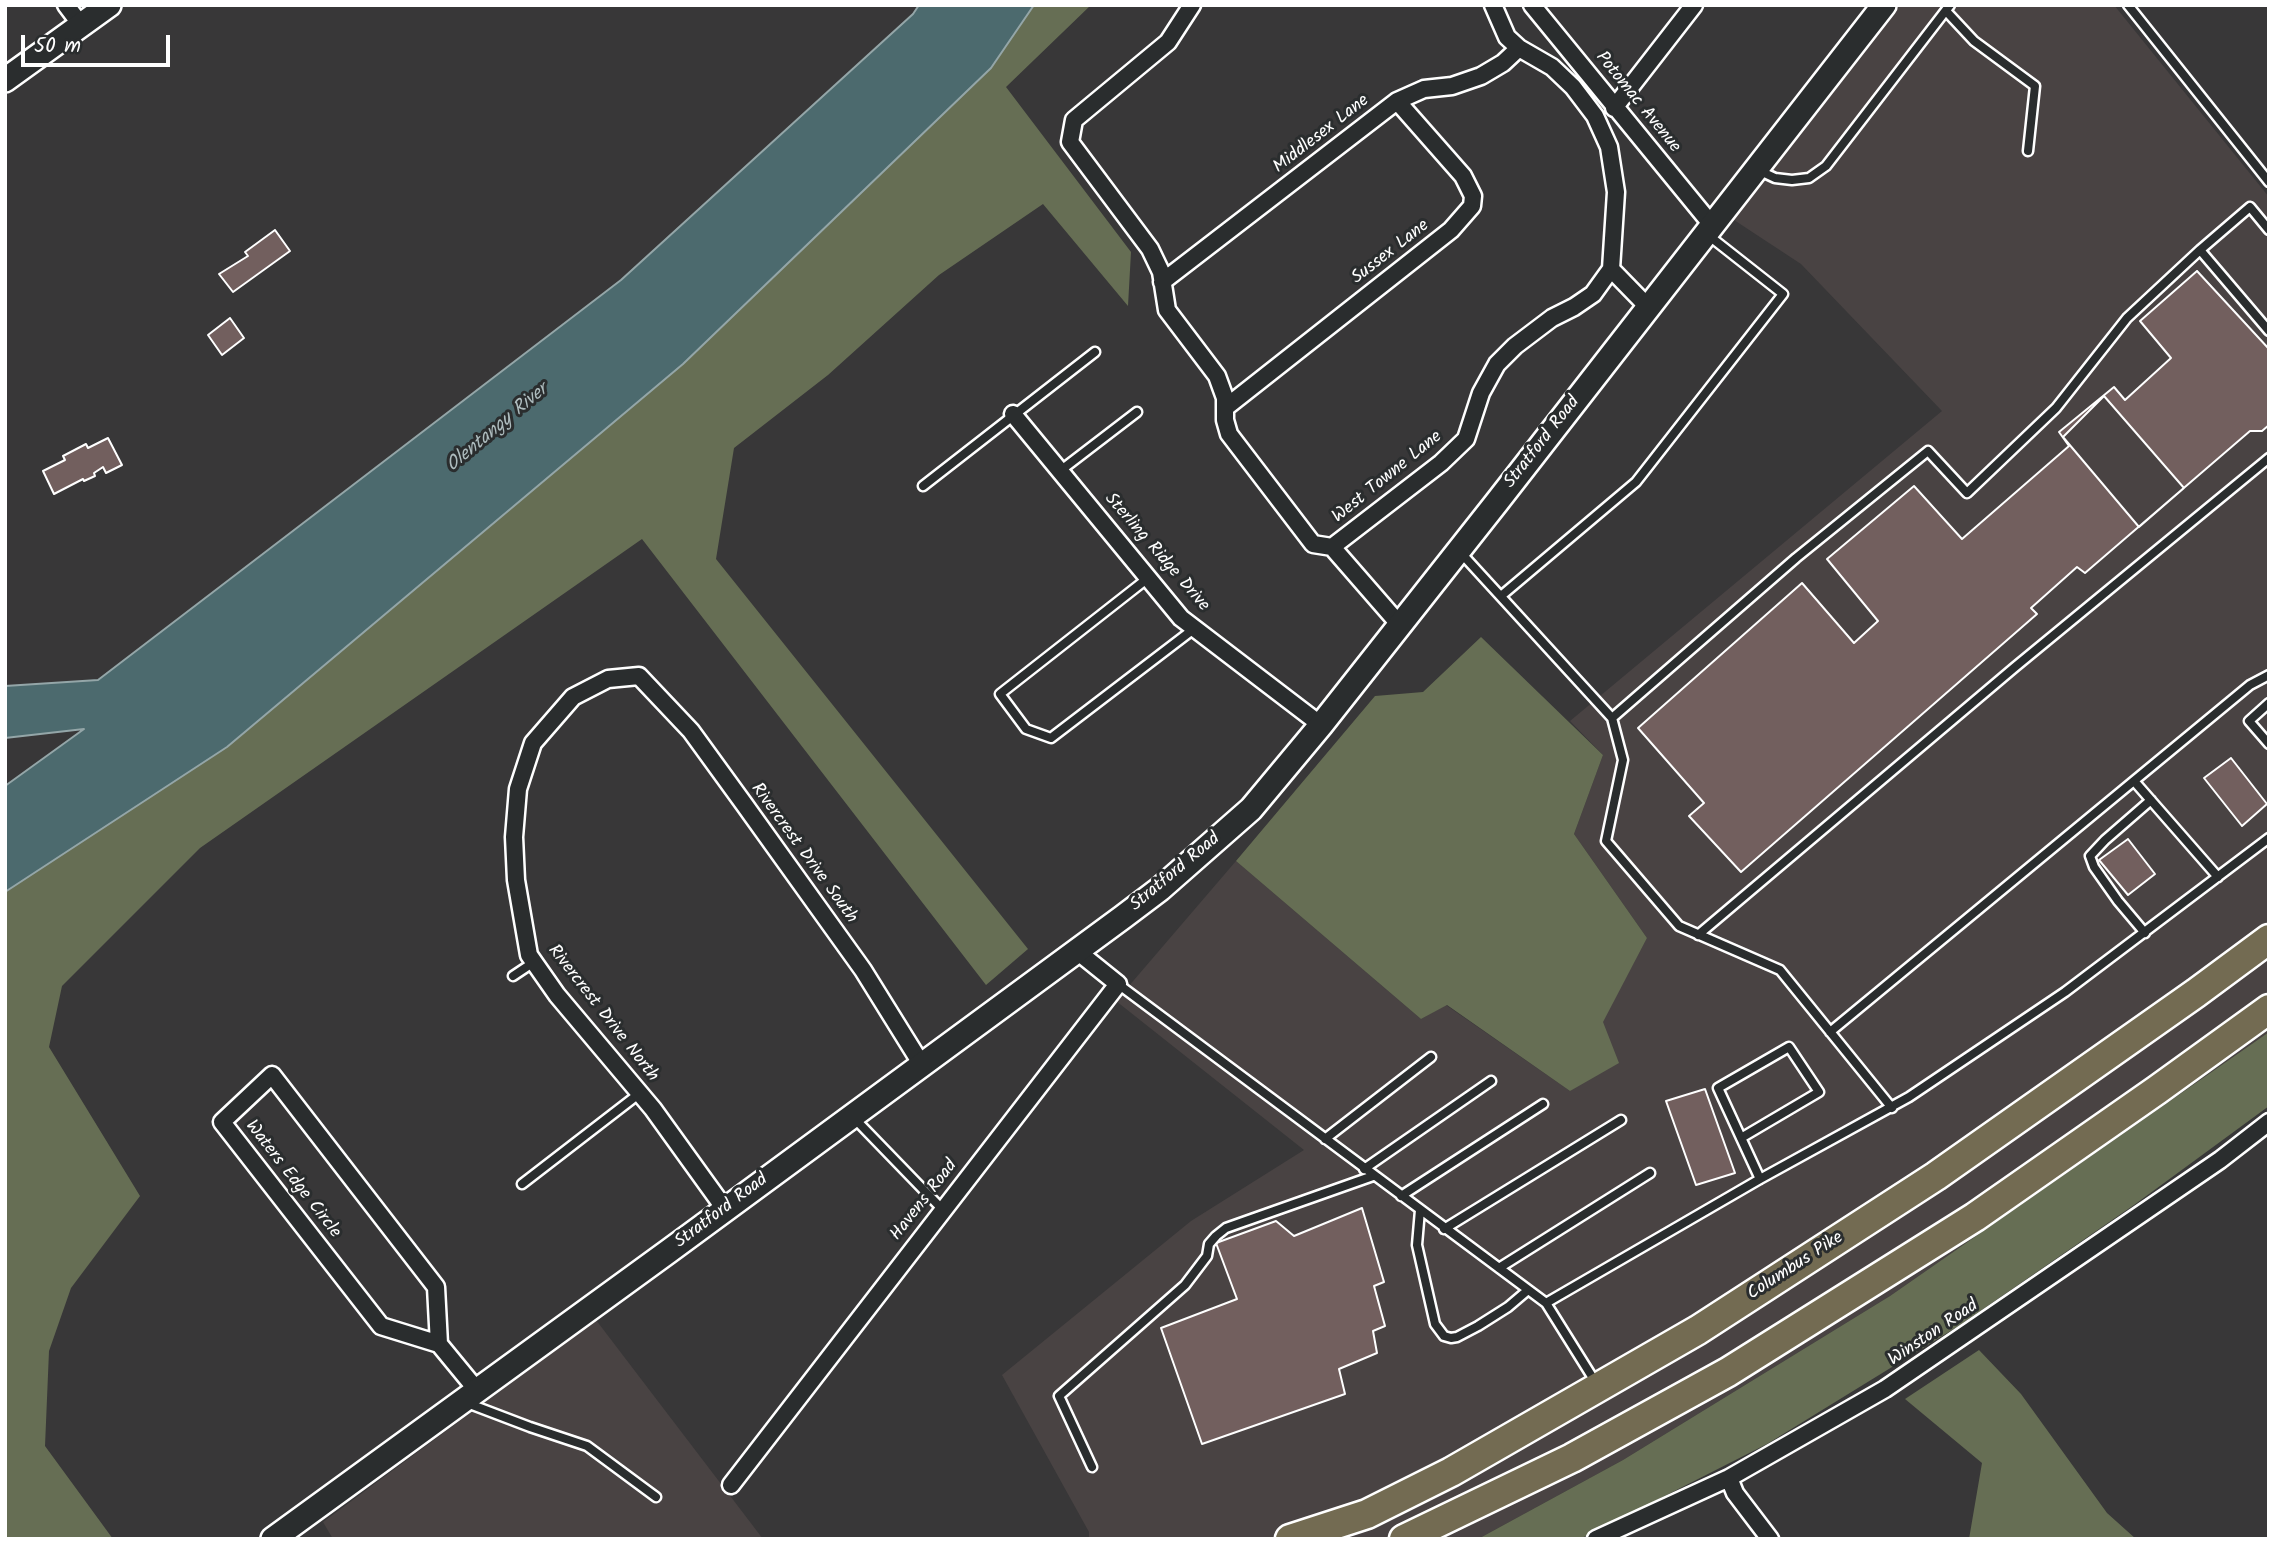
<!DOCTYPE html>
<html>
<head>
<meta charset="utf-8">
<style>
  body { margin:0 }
  #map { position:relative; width:2274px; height:1544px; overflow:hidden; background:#383738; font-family:Kalam,sans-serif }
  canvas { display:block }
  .frame { position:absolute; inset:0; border:7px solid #fff; pointer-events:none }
  .scale { position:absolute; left:21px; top:35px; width:149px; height:32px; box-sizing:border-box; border:4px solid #fff; border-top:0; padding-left:9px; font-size:21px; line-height:24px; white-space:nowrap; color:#fff; -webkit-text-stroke:5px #2a2d2e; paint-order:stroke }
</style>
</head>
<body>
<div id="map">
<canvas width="2274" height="1544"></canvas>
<div class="frame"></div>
<div class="scale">50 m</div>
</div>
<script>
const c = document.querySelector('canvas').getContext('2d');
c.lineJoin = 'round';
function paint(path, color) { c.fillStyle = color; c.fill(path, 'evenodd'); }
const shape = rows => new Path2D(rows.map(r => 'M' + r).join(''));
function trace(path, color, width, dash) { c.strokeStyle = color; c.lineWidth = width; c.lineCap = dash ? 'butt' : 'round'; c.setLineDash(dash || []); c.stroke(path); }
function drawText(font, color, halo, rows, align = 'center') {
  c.font = font + ' Kalam,sans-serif'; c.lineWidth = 6; c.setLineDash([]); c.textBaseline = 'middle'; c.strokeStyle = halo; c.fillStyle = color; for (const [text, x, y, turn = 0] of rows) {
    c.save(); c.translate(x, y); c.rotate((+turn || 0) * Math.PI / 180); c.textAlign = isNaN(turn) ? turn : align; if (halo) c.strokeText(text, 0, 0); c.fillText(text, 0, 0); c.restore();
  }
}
paint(shape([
  [1899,5,2114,5,2269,197,2269,1032,1890,1296,1623,1460,1478,1539,1089,1539,1089,1532,1002,1375,1191,1221,1304,1150,1116,1001,1236,861,1421,1019,1446,1005,1570,1091,1602,1022,1647,938,1574,834,1603,755,1570,721,1942,411,1801,264,1731,218],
  [596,1320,763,1539,333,1539,323,1522]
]), '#494343');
paint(shape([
  [1034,5,1091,5,1006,87,1131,252,1128,306,1043,204,939,275,828,375,734,448,716,559,1028,949,986,985,642,539,200,848,62,986,49,1047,140,1196,71,1288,49,1351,45,1446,113,1539,5,1539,5,892,227,747,683,364,991,68],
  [1481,637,1603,755,1574,834,1647,938,1603,1022,1619,1063,1570,1091,1447,1005,1421,1019,1236,861,1375,696,1423,692],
  [2269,1032,2269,1106,2134,1205,1957,1327,1767,1444,1580,1539,1478,1539,1623,1460,1890,1296],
  [1979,1350,2021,1394,2107,1513,2136,1539,1969,1539,1982,1463,1905,1399]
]), '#666e54');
const water = shape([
  [919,5,1034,5,991,68,683,364,227,747,5,892,5,786,84,729,5,738,5,686,98,680,621,280,913,14,919,5]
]);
paint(water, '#4c6a6e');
trace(water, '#94a6a8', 2);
const building = shape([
  [275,230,290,251,233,292,219,274,248,256,245,252,275,230],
  [2197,271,2269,349,2269,425,2262,431,2250,431,2085,573,2077,567,2031,608,2037,614,1741,872,1689,816,1704,803,1638,728,1802,583,1854,643,1878,621,1827,559,1914,486,1962,539,2069,446,2059,432,2114,387,2125,400,2171,358,2140,321,2197,271],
  [230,318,244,338,222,355,208,335,230,318],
  [2104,396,2184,488,2139,527,2063,437,2104,396],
  [108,438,122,465,106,473,103,467,94,473,95,476,84,481,83,479,54,494,43,471,65,460,63,456,86,444,88,448,108,438],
  [2231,758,2267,804,2242,826,2204,778,2231,758],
  [2128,839,2155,874,2128,895,2099,860,2128,839],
  [1705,1089,1735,1173,1696,1185,1666,1101,1705,1089],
  [1362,1208,1384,1282,1374,1286,1385,1326,1373,1331,1377,1353,1339,1369,1345,1394,1202,1444,1161,1328,1237,1299,1216,1243,1276,1221,1294,1236,1362,1208]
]);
paint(building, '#725f5e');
trace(building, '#fff', 2);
const lane = shape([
  [2128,5,2269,182],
  [1946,11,1974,41,2035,86,2028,151],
  [1758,170,1775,178,1792,180,1809,178,1826,166,1950,5],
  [2269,230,2250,207,2200,250,2269,331],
  [1060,471,1137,412],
  [923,486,1095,352],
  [1461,553,1612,718,1623,760,1606,841,1679,926,1780,970,1892,1108],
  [1148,578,1000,694,1026,729,1051,738,1195,628],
  [1501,596,1636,482,1783,294,1708,235],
  [2269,703,2249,721,2269,744],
  [1612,718,1796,558,1928,451,1967,493,2056,408,2127,318,2200,250],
  [2134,781,2218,877],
  [2145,933,2118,901,2094,867,2090,856,2105,840,2151,800],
  [1698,935,2015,667,2269,458],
  [513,976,534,962],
  [1118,984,1546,1303],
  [1830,1032,2250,685,2269,675],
  [855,1119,943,1210],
  [1741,1138,1819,1092,1789,1047,1718,1088,1760,1179],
  [1325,1139,1431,1057],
  [1364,1169,1491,1081],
  [522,1184,640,1093],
  [1401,1196,1543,1104],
  [1420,1210,1417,1245,1435,1324,1444,1336,1451,1338,1457,1337,1478,1326,1508,1307,1528,1290],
  [1444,1229,1621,1120],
  [1499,1268,1650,1173],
  [1596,1383,1546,1303,1760,1179,1909,1097,2065,992,2269,838],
  [467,1403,530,1427,587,1446,656,1497],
  [1092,1467,1059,1396,1185,1285,1207,1256,1209,1244,1216,1236,1226,1228,1373,1176]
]);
const street = shape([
  [66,5,81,25],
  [1192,5,1168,42,1074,120,1070,142,1150,249,1161,272,1167,310,1217,376,1225,398,1225,420,1229,434,1313,544,1332,547,1399,624],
  [1532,5,1712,225],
  [1614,108,1694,5],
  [1611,269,1648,307],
  [1162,282,1397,101,1424,89,1452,86,1481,76,1503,63,1519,48],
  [1225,408,1451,230,1472,206,1473,196,1463,176,1397,101],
  [1013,414,1181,618,1321,725],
  [1332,547,1441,463,1466,439,1481,393,1497,364,1515,346,1552,318,1574,307,1593,294,1611,269,1616,192,1609,147,1595,116,1573,87,1552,67,1519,48,1507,37,1493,5],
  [725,1209,653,1109,557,995,529,955,516,880,514,837,518,789,533,743,573,697,608,679,639,676,691,731,744,804,863,970,922,1065],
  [439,1344,381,1326,222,1122,272,1075,436,1287,439,1344,476,1389],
  [1729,1478,1735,1493,1770,1539],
  [731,1485,1118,984,1077,951],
  [1596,1539,1729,1478,1885,1389,2220,1160,2269,1122]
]);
const secondary = shape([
  [5,80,109,5],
  [273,1539,669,1251,1123,917,1160,889,1251,809,1321,725,1497,502,1884,5]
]);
const highway = shape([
  [1290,1539,1367,1514,1451,1472,1698,1330,1936,1176,2196,993,2269,939],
  [1404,1539,1572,1458,1728,1372,1975,1217,2157,1090,2269,1009]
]);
trace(lane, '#fff', 13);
trace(street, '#fff', 21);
trace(secondary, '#fff', 28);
trace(highway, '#fff', 33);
trace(lane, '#2a2d2e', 8);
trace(street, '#2a2d2e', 16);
trace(secondary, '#2a2d2e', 23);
trace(highway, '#736b52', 28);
drawText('18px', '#fff', '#2a2d2e', [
  ["Potomac Avenue",1637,103,51],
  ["Middlesex Lane",1322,135,-38],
  ["Sussex Lane",1391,253,-38],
  ["Stratford Road",1543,443,-52],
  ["West Towne Lane",1388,478,-39],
  ["Sterling Ridge Drive",1156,553,49],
  ["Rivercrest Drive South",803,854,54],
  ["Stratford Road",1176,873,-40],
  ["Rivercrest Drive North",602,1014,52],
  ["Waters Edge Circle",292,1180,52],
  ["Havens Road",925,1201,-52],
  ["Stratford Road",722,1212,-37],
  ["Columbus Pike",1796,1267,-33],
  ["Winston Road",1934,1334,-34]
]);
drawText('italic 19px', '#aebcbe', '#2a2d2e', [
  ["Olentangy River",498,429,-40]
]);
</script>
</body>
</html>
